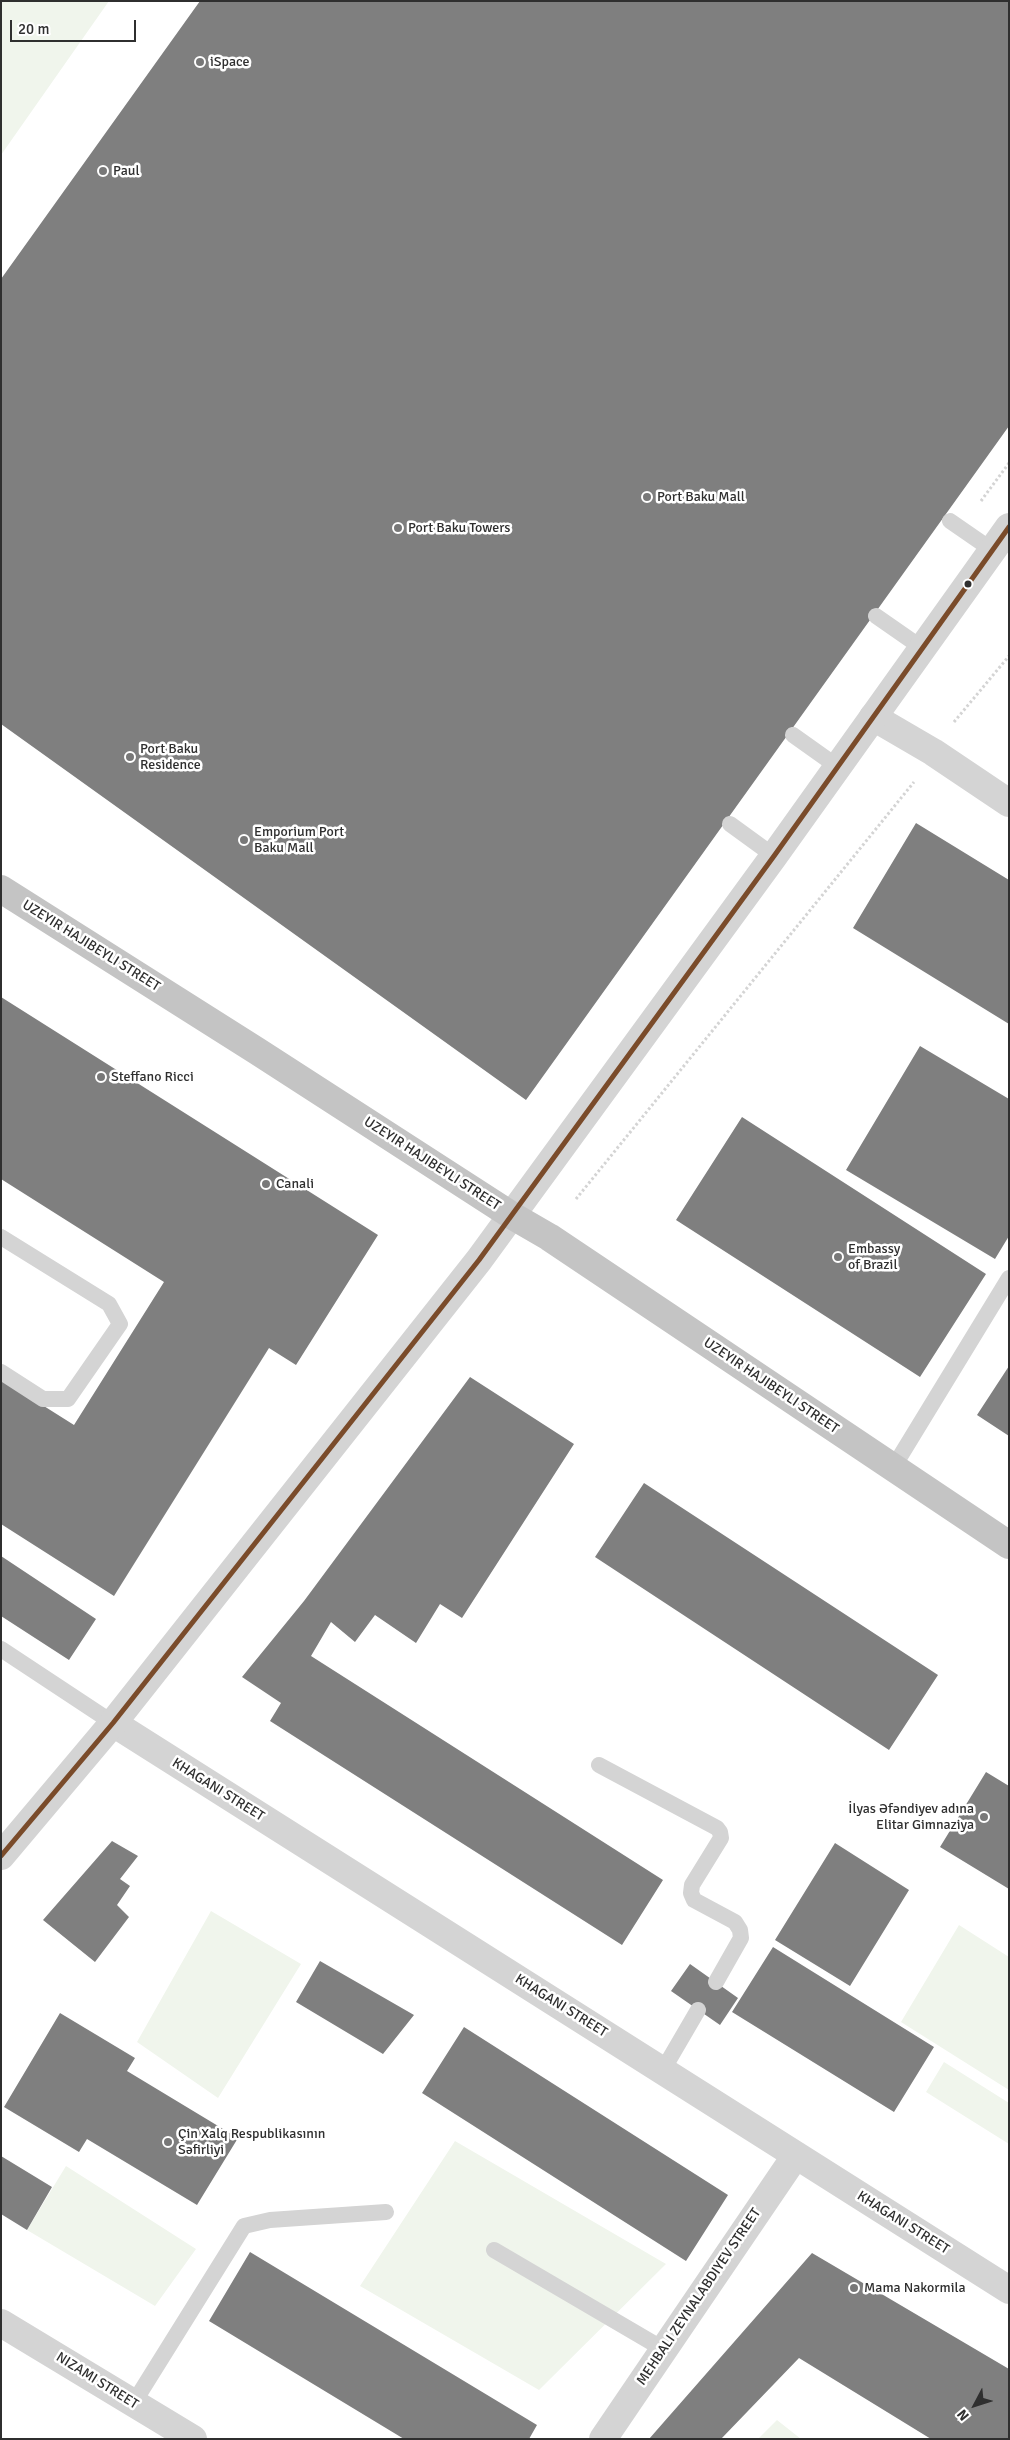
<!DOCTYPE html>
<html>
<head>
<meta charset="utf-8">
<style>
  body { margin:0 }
  #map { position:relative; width:1010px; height:2440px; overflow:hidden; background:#fff; font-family:Signika,sans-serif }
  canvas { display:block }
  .frame { position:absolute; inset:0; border:2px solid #2f2f2f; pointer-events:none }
  .north { position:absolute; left:950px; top:2380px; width:50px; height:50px; -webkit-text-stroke:4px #fff; paint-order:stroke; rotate:230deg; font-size:14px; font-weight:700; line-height:20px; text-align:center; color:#2f2f2f }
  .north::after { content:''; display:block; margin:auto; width:18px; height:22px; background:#2f2f2f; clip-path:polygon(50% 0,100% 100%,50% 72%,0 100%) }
  .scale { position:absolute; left:10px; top:20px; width:126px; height:22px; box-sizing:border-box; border:2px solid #2f2f2f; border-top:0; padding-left:6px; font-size:15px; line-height:18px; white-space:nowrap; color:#2f2f2f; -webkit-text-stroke:4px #fff; paint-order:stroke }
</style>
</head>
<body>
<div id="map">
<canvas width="1010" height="2440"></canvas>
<div class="frame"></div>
<div class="north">N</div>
<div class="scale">20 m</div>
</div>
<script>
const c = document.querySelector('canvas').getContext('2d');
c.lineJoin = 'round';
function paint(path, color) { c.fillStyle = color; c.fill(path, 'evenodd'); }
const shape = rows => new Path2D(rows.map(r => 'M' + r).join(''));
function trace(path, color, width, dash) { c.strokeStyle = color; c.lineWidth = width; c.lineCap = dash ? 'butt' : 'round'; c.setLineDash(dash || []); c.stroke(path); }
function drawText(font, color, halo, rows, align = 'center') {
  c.font = font + ' Signika,sans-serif'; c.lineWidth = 5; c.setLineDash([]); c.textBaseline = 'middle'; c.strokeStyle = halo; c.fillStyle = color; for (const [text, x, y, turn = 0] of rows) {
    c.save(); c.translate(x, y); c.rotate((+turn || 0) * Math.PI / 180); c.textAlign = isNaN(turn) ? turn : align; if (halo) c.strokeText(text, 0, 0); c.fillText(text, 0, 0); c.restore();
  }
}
paint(shape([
  [1,1,109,1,1,155],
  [211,1911,301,1964,218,2098,137,2042],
  [959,1925,1009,1957,1009,2090,901,2022],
  [944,2062,1009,2103,1009,2144,926,2092],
  [455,2141,666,2264,539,2390,360,2286],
  [66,2166,196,2249,155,2306,27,2230],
  [777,2420,801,2439,758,2439]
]), '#f0f5ec');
paint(shape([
  [200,1,1009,1,1009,426,526,1100,1,724,1,279],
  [916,823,1009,880,1009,1024,853,928],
  [1,997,378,1235,296,1365,269,1348,114,1596,1,1524,1,1379,74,1425,164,1282,1,1179],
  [920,1046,1009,1099,1009,1236,995,1259,846,1170],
  [742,1117,986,1274,920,1377,676,1220],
  [1009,1366,1009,1436,977,1415],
  [470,1377,574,1444,462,1618,440,1604,416,1643,375,1615,355,1642,331,1622,311,1656,663,1880,622,1945,270,1721,281,1703,242,1677,304,1601],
  [644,1483,938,1675,889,1750,595,1557],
  [1,1556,96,1619,69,1660,1,1616],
  [986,1772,1009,1786,1009,1889,940,1847],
  [112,1841,138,1856,120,1879,130,1886,117,1905,129,1917,95,1962,43,1920],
  [835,1843,909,1890,850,1986,775,1940],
  [773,1947,934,2047,894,2112,732,2012],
  [320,1961,414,2015,383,2054,296,2002],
  [690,1964,738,1998,720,2025,671,1991],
  [60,2013,135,2058,127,2071,238,2138,197,2205,87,2139,79,2152,4,2107],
  [464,2027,728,2195,686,2261,422,2093],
  [1,2156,52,2187,27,2230,1,2214],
  [250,2252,537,2425,529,2439,404,2439,209,2321],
  [812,2253,1009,2369,1009,2439,931,2439,799,2358,721,2439,649,2439]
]), '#7f7f7f');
trace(shape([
  [981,501,1009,463],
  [954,722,1009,656],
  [576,1199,914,782]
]), '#d4d4d4', 3, [2.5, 2.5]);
trace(shape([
  [950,521,992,550],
  [876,616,922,648],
  [793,735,838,767],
  [730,824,774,856],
  [1,1237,109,1304,120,1324,68,1399,43,1399,1,1372],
  [893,1468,1009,1278],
  [1,1649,113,1723],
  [599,1765,717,1828,720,1832,721,1838,692,1885,691,1893,694,1900,735,1922,740,1930,741,1938,716,1982],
  [663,2070,698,2010],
  [494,2250,663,2349],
  [133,2404,244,2226,270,2220,386,2212]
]), '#d4d4d4', 16);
trace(shape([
  [873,717,933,752,1009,803],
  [113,1723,1009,2290],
  [1,2323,193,2439],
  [603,2439,796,2155]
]), '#d4d4d4', 28);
trace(shape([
  [1,1856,113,1723,479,1260,774,856,1009,527]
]), '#d4d4d4', 28);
trace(shape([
  [1,889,257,1051,511,1215,549,1237,1009,1545]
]), '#c4c4c4', 28);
trace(shape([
  [1,1856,113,1723,479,1260,774,856,1009,527]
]), '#7a4b2a', 5);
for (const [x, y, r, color] of [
  [200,62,5,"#787878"],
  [103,171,5,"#787878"],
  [647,497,5,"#787878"],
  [398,528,5,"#787878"],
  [968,584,4.5,"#2f2f2f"],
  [130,757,5,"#787878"],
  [244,840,5,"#787878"],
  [101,1077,5,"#787878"],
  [266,1184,5,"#787878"],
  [838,1257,5,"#787878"],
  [984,1817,5,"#787878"],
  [168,2142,5,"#787878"],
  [854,2288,5,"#787878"]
]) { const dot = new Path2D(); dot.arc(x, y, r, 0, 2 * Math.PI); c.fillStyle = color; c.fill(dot); trace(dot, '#fff', 2); }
drawText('14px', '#2f2f2f', '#fff', [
  ["iSpace",210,62],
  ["Paul",113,171],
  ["Port Baku Mall",657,497],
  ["Port Baku Towers",408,528],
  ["Port Baku",140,749],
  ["Residence",140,765],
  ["Emporium Port",254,832],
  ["Baku Mall",254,848],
  ["Steffano Ricci",111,1077],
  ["Canali",276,1184],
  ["Embassy",848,1249],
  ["of Brazil",848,1265],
  ["İlyas Əfəndiyev adına",974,1809,"right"],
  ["Elitar Gimnaziya",974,1825,"right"],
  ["Çin Xalq Respublikasının",178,2134],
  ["Səfirliyi",178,2150],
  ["Mama Nakormila",864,2288]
], 'left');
drawText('14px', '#2f2f2f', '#fff', [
  ["UZEYIR HAJIBEYLI STREET",91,946,32],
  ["UZEYIR HAJIBEYLI STREET",432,1164,33],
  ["UZEYIR HAJIBEYLI STREET",771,1386,34],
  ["KHAGANI STREET",218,1790,32],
  ["KHAGANI STREET",561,2006,32],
  ["KHAGANI STREET",903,2223,32],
  ["MEHBALI ZEYNALABDIYEV STREET",699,2297,-56],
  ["NIZAMI STREET",97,2381,32]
]);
</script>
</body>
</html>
